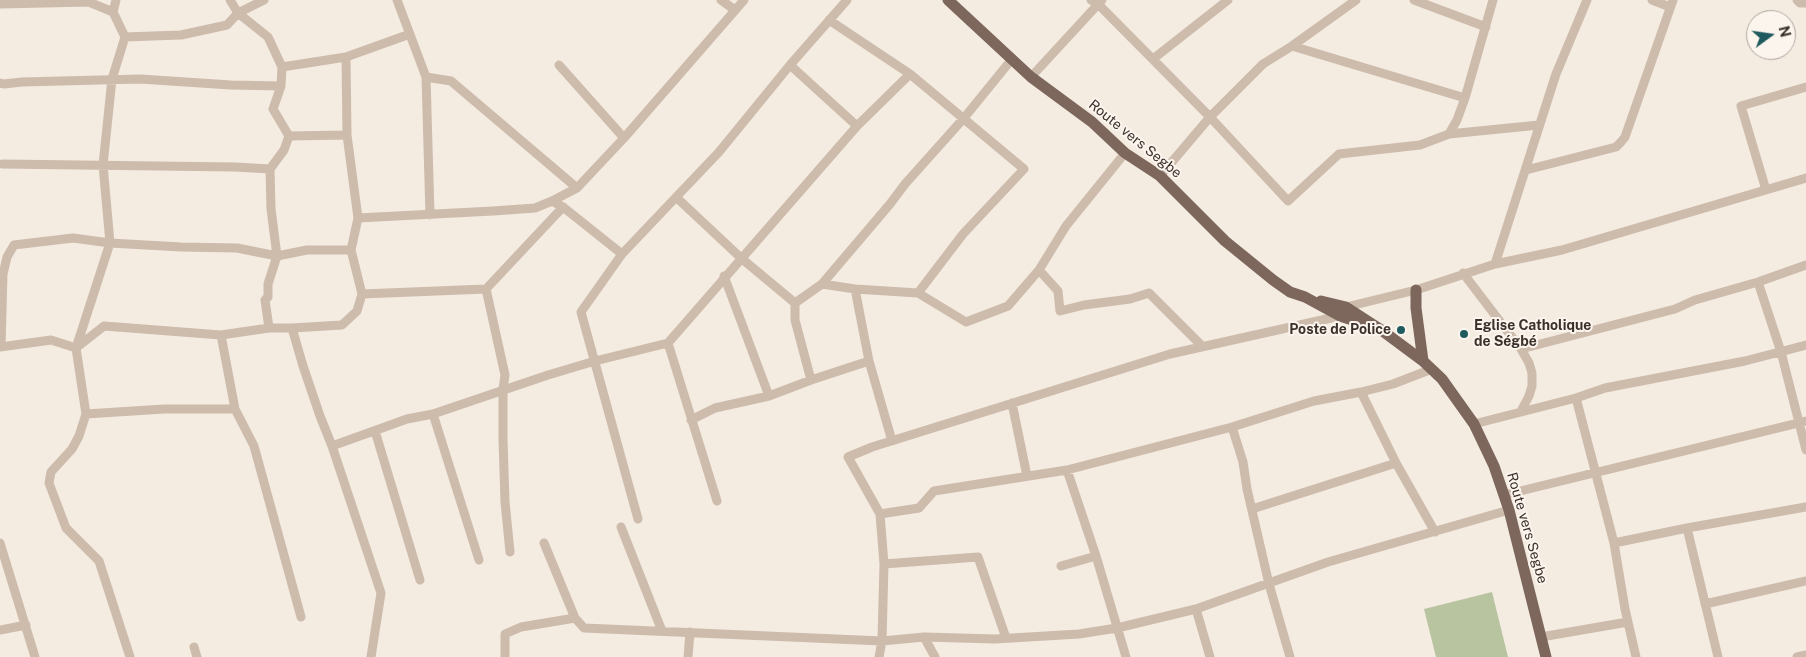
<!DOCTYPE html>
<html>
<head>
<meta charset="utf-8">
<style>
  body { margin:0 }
  #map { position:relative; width:1806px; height:657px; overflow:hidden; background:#f4ebe1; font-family:"Public Sans",sans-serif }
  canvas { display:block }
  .north { position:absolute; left:1746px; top:10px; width:50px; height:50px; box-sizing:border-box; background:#fbf5ee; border:1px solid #aea6a0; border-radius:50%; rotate:76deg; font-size:14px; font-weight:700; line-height:20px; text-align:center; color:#3b302b }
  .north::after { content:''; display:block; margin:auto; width:18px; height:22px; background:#1f5a5e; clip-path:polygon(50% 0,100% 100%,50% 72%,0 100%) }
</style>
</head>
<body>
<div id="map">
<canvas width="1806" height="657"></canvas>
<div class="north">N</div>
</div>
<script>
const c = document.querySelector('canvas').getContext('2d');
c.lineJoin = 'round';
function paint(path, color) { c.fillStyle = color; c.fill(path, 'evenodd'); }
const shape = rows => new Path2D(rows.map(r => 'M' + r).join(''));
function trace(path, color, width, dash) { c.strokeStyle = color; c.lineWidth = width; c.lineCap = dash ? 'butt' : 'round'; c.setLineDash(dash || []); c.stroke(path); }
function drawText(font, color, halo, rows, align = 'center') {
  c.font = font + ' "Public Sans",sans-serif'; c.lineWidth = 4; c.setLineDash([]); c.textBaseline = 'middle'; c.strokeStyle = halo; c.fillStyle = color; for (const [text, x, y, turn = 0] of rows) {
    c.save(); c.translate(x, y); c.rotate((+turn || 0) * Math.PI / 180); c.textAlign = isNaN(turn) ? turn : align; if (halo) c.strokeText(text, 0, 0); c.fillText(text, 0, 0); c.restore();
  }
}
paint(shape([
  [1492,592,1508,657,1436,657,1424,609]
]), '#b8c4a0');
trace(shape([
  [230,0,238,13,268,37,282,67,281,86,273,109,289,136,284,150,270,169,271,209,277,256,268,284,268,297,265,300,269,328],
  [397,0,426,77,430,215],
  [721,0,735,10],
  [1091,0,1098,4,1210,117,1288,201,1339,154,1420,145,1449,134,1539,125],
  [1414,0,1486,27],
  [1652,0,1670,7],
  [1797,0,1800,3,1806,3],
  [0,4,89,2,113,12,125,37,112,79,103,165,110,243,76,348,86,414,79,436,72,449,51,472,49,483,66,528,99,561,130,657],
  [113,12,116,0],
  [125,37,181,35,227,25,238,13,264,0],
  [1292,46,1465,98],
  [1153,59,1228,0],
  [559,65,624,138],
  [790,65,857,126],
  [282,67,346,57,410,34],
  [426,77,451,81,577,188,552,201],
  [1031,77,1102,0],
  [0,83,4,84,22,82,140,79,231,85,281,86],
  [1449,134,1457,120,1465,98,1493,0],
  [289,136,347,135],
  [2,164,235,167,270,169],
  [1526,170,1616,147,1621,142,1625,137,1673,0],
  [1160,176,1210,117,1263,64,1292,46,1356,0],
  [577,188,624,138,744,0],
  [1766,190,1741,106,1806,87],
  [677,198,741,258,795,303,795,320,811,380,769,396,715,408,691,420],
  [358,218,493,211,535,208,552,201,563,207,622,254],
  [1495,264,1556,74,1587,0],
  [1039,270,1066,226,1125,153],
  [1463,273,1521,349,1529,363,1532,373,1532,386,1529,396,1521,411],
  [724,276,769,396],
  [1758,282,1781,352,1806,450],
  [822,284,855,289,918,293,963,234,1024,169,910,74,829,20],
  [855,289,869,361,892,441],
  [918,293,966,322,1008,306,1039,270,1058,291,1060,311,1084,305,1130,299,1149,293,1202,346],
  [362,294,486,289],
  [795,303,822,284,890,204,905,184,964,118,1012,59],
  [1346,307,1416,290,1495,264,1562,250,1806,178],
  [292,328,303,366,320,416,332,446,381,593,371,657],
  [221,335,235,409,254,446,301,617],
  [668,343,717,501],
  [0,347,51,340,76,348,104,326,221,335,269,328,292,328,342,325,357,311,362,294,351,250,358,218,347,135,346,57],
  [1,347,3,274,7,257,14,245,73,238,110,243,181,247,237,248,277,256,307,250,351,250],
  [1521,349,1675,309,1695,300,1758,282,1806,265],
  [811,380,869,361],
  [1361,392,1396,463,1435,532],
  [1576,398,1614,543,1625,609,1636,657],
  [1012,403,1027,476],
  [86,414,164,409,235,409],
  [433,414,479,560],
  [1474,424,1576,398,1605,388,1745,361,1806,345],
  [1232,427,1243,462,1247,489,1269,584,1290,657],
  [375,431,420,580],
  [332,446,407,419,433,414,548,375,595,361,668,343,857,126,910,74],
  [1067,470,1096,556,1126,657],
  [1504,495,1806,421],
  [1252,509,1396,463],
  [880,514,919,508,934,491,1067,470,1232,427,1314,401,1361,392,1393,384,1432,369],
  [638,519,581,312,622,254,719,152,790,65,847,0],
  [621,527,662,631],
  [1687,528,1718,657],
  [0,543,35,657],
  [544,543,575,618,584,628,882,641,924,637,995,639,1079,634,1117,628,1196,609,1328,562,1509,510],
  [1614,543,1687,528,1806,507],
  [510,552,505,502,503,440,503,389,505,375,486,289,563,207],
  [884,564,978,557,1006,638],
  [1061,566,1096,556],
  [1705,604,1806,581],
  [1196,609,1210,657],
  [0,630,26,625],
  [924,637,935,657],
  [1541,637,1628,622],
  [194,647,197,657],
  [505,657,505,634,521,627,575,618],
  [688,657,690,632],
  [879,657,882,641,884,564,880,514,848,457,872,447,1170,354,1340,316],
  [1797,657,1806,655]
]), '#cdbbac', 9);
trace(shape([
  [948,0,1031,77,1092,122,1125,153,1160,176,1225,241,1273,280,1290,292,1305,297,1340,316,1380,329],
  [1416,290,1416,308,1423,361],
  [1321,301,1346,307,1380,329,1423,361,1442,379,1474,424,1494,466,1509,510,1546,657]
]), '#7d675c', 11);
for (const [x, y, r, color] of [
  [1401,330,5,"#1f5a5e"],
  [1464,334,5,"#1f5a5e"]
]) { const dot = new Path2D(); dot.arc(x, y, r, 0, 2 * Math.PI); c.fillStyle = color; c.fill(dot); trace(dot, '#fbf5ee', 2); }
drawText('14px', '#3b302b', '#fbf5ee', [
  ["Route vers Segbe",1135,139,39],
  ["Route vers Segbe",1527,528,74]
]);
drawText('bold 14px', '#3b302b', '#fbf5ee', [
  ["Eglise Catholique",1474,326],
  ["de Ségbé",1474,342],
  ["Poste de Police",1391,330,"right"]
], 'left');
</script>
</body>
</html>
